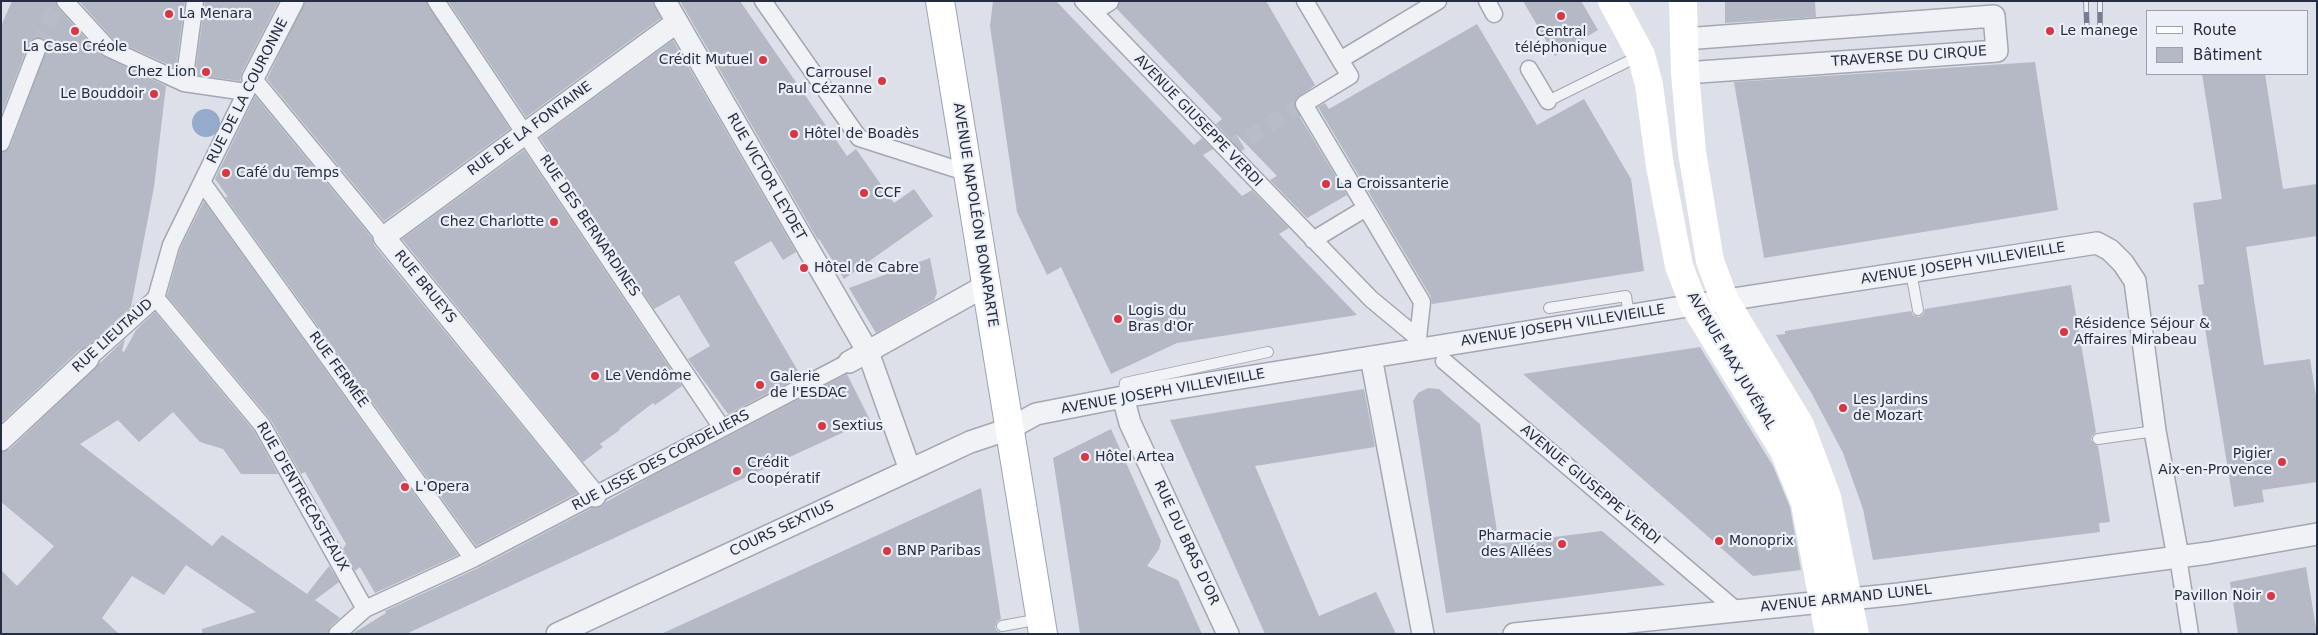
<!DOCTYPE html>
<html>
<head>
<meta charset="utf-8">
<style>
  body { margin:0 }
  #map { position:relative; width:2318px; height:635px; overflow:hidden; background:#dde0e8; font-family:"DejaVu Sans",sans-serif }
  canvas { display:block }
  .frame { position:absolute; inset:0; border:2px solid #252d40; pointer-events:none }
  .legend { position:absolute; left:2146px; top:10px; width:162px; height:65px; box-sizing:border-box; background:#ecf0f6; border:1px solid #9ca2ad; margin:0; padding:6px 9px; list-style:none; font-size:15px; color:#252d40 }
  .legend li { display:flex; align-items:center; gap:10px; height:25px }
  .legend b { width:25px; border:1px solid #9ca2ad }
</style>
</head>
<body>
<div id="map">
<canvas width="2318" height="635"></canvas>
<div class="frame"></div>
<ul class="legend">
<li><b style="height:6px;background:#fff"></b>Route</li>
<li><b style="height:14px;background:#b4b9c5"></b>Bâtiment</li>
</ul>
</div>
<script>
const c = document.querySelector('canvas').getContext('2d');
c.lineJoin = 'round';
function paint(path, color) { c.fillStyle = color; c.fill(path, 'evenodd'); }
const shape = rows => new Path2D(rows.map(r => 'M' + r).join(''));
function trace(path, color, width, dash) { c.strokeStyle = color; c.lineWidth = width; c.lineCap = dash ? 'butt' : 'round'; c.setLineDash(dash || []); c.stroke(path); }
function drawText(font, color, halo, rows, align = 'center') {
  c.font = font + ' "DejaVu Sans",sans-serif'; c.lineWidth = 4.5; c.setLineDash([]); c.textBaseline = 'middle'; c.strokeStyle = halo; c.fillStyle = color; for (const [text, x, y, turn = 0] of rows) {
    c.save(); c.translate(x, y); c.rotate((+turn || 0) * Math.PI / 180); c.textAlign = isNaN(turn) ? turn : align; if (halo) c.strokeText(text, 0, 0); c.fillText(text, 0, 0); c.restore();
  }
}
paint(shape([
  '192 123a14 14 0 1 1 28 0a14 14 0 1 1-28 0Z'
]), '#94abcc');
paint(shape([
  [12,1,55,1,58,8,101,55,166,86,154,187,131,307,87,347,79,350,1,423,1,153,10,147,48,46,41,38,32,39,29,43,1,115,1,26],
  [79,1,185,1,176,68,114,40],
  [205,1,279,1,242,72,240,81,195,75],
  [305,1,426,1,510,129,384,221,267,79],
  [448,1,653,1,661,18,526,117],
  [680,1,740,1,847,156,856,149,894,203,914,189,933,216,844,279,819,239,818,240],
  [993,1,1056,1,1194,145,1202,138,1213,149,1203,155,1242,196,1252,190,1289,228,1279,234,1357,315,1177,343,1111,374,1061,267,1047,275,1017,212,990,26],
  [1120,1,1266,1,1315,85,1296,99,1295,109,1347,195,1307,218,1270,180,1277,176,1248,146,1237,135,1230,139,1216,124,1222,119,1117,9],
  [1523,1,1581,1,1598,30,1555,56],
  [1725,1,1815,1,1816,17,1725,23],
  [1477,24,1537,125,1584,99,1631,179,1644,271,1432,304,1431,297,1318,107,1325,103,1329,109],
  [673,40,796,252,783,260,771,241,734,262,801,376,728,414,688,359,710,346,679,295,654,309,540,138],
  [2035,62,2058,210,1764,258,1734,82],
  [2202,74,2265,74,2283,189,2317,184,2317,236,2246,247,2264,365,2310,359,2317,402,2317,482,2262,490,2264,502,2234,507,2198,285,2204,284,2193,203,2222,199],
  [255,96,372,238,374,245,577,493,476,546,225,197,228,197,215,179],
  [524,150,682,386,655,405,653,403,619,429,620,430,600,444,603,447,583,462,402,239],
  [204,201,458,555,375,593,360,567,355,571,343,549,346,544,305,472,301,474,271,420,167,296,180,249],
  [930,258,937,293,934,300,876,333,849,288],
  [2071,285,2096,432,2092,436,2091,440,2098,446,2110,522,2099,523,2100,532,1873,560,1863,509,1843,453,1812,394,1776,335,1785,334,1785,331,1911,311,1913,315,1919,317,1923,315,1925,309],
  [155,312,254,431,278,474,241,474,223,449,200,442,173,412,139,442,118,420,80,444,212,546,222,535,307,594,329,566,339,582,315,600,340,618,330,627,327,634,202,634,202,629,256,612,186,565,164,595,132,576,102,618,119,634,1,634,1,570,17,586,54,546,1,502,1,452,10,449,125,339,122,351,124,352,136,330],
  [1700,347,1773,466,1790,507,1801,570,1753,576,1523,374],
  [847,374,870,420,406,634,352,634,386,613,385,611,478,568,592,508,602,506,606,502,652,476],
  [1428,388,1439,389,1480,424,1499,544,1602,531,1665,585,1446,613,1413,401,1418,393],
  [1364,389,1375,447,1255,466,1319,616,1376,592,1396,634,1265,634,1170,420],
  [1111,429,1161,541,1159,549,1147,566,1178,580,1202,634,1080,634,1053,458],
  [981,488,1001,619,997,621,995,627,997,631,1004,634,661,634],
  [2306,567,2317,634,2238,634,2230,582]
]), '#b4b9c5');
trace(shape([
  [38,47,57,4],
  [1227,150,1304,104]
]), '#b8bcc6', 16, [16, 8]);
const service = shape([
  [1548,101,1639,56],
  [1911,272,1918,310],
  [1549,308,1626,296,1629,316],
  [1123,397,1125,383,1268,352],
  [2098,439,2155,431],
  [1002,626,1040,619]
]);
const pedestrian = shape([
  [65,1,108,48,184,83,246,92],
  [436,1,722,428],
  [763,1,859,138,968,173],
  [1083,1,1371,299,1418,338],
  [1305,1,1340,60,1438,1],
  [1487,1,1494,14],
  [1094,12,1110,2],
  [1340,60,1350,76,1304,104,1422,302,1418,338],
  [1529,69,1548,101],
  [184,83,195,1],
  [1,143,38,47],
  [202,182,473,559],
  [1313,240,1366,208],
  [156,298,262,425,365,609],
  [88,359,156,298,171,245,253,78,384,237],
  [1444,361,1736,610],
  [2178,557,2190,634],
  [337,634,365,609,473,559,849,362]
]);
const minor = shape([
  [665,1,868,352,910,470],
  [1684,39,1994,16,1997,51,1685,73],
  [253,78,293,1],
  [1371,357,1423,634],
  [849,362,985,286],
  [1123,397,1130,423,1228,634],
  [1,440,88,359],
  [595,496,384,237,677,22],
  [557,634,910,470,970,442,1009,429,1036,414,1123,397,1694,305,2097,243,2110,250,2123,263,2135,281,2155,431,2178,557],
  [1514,634,1899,594,2208,553,2317,534]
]);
const primary = shape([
  [940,1,1043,634]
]);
trace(service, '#a2a7b2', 12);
trace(pedestrian, '#a2a7b2', 19);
trace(minor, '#a2a7b2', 24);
trace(primary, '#9ba4b5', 30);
trace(service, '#f0f2f6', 10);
trace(pedestrian, '#f0f2f6', 16);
trace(minor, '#f0f2f6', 21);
trace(shape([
  [1612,1,1641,55,1649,85,1660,166,1679,266,1694,305,1784,451,1805,503,1829,634],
  [1683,1,1685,73,1692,152,1710,261,1725,301,1800,425,1827,497,1855,634]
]), '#fff', 28);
trace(primary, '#fff', 28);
const rail = shape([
  [2086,1,2087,32],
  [2100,1,2100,30]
]);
trace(rail, '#757e93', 5.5);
trace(rail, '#ecf0f6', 4, [11]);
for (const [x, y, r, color] of [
  [169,14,5,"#d93643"],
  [1561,16,5,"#d93643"],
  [75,31,5,"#d93643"],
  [2050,31,5,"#d93643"],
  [763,60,5,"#d93643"],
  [206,72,5,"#d93643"],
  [882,81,5,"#d93643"],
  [154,94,5,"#d93643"],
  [794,134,5,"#d93643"],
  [226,173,5,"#d93643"],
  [1326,184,5,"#d93643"],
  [864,193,5,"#d93643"],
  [554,222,5,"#d93643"],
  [804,268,5,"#d93643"],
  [1118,319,5,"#d93643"],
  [2064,332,5,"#d93643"],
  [595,376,5,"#d93643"],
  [760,385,5,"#d93643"],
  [1843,408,5,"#d93643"],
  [822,426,5,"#d93643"],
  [1085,457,5,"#d93643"],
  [2282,462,5,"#d93643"],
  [737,471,5,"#d93643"],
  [405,487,5,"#d93643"],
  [1719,541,5,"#d93643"],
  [1562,544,5,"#d93643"],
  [887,551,5,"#d93643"],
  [2271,596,5,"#d93643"]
]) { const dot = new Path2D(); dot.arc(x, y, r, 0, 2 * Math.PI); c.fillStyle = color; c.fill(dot); trace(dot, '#ecf0f6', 2); }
drawText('14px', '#252d40', '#ecf0f6', [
  ["La Menara",179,14],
  ["Le manege",2060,31],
  ["Central",1561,32,"center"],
  ["téléphonique",1561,48,"center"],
  ["La Case Créole",75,47,"center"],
  ["Crédit Mutuel",753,60,"right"],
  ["Chez Lion",196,72,"right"],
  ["Carrousel",872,73,"right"],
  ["Paul Cézanne",872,89,"right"],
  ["Le Bouddoir",144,94,"right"],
  ["Hôtel de Boadès",804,134],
  ["Café du Temps",236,173],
  ["La Croissanterie",1336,184],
  ["CCF",874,193],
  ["Chez Charlotte",544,222,"right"],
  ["Hôtel de Cabre",814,268],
  ["Logis du",1128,311],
  ["Bras d'Or",1128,327],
  ["Résidence Séjour &",2074,324],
  ["Affaires Mirabeau",2074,340],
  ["Le Vendôme",605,376],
  ["Galerie",770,377],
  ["de l'ESDAC",770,393],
  ["Les Jardins",1853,400],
  ["de Mozart",1853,416],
  ["Sextius",832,426],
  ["Pigier",2272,454,"right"],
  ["Aix-en-Provence",2272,470,"right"],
  ["Hôtel Artea",1095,457],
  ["Crédit",747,463],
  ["Coopératif",747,479],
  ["L'Opera",415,487],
  ["Pharmacie",1552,536,"right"],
  ["des Allées",1552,552,"right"],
  ["Monoprix",1729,541],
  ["BNP Paribas",897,551],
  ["Pavillon Noir",2261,596,"right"]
], 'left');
drawText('14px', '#252d40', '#ecf0f6', [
  ["TRAVERSE DU CIRQUE",1909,57,-4],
  ["RUE DE LA COURONNE",248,91,-63],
  ["AVENUE GIUSEPPE VERDI",1198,121,46],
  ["RUE DE LA FONTAINE",530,129,-36],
  ["RUE VICTOR LEYDET",766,177,60],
  ["AVENUE NAPOLÉON BONAPARTE",975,215,81],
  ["RUE DES BERNARDINES",589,226,56],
  ["AVENUE JOSEPH VILLEVIEILLE",1963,264,-9],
  ["RUE BRUEYS",425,287,51],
  ["AVENUE JOSEPH VILLEVIEILLE",1563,326,-9],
  ["RUE LIEUTAUD",113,336,-42],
  ["AVENUE MAX JUVÉNAL",1731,361,59],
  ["RUE FERMÉE",338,370,54],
  ["AVENUE JOSEPH VILLEVIEILLE",1163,392,-10],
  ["RUE LISSE DES CORDELIERS",661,461,-28],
  ["AVENUE GIUSEPPE VERDI",1590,485,40],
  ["RUE D'ENTRECASTEAUX",302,497,60],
  ["COURS SEXTIUS",782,529,-25],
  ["RUE DU BRAS D'OR",1186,543,65],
  ["AVENUE ARMAND LUNEL",1846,599,-6]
]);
</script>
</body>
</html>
